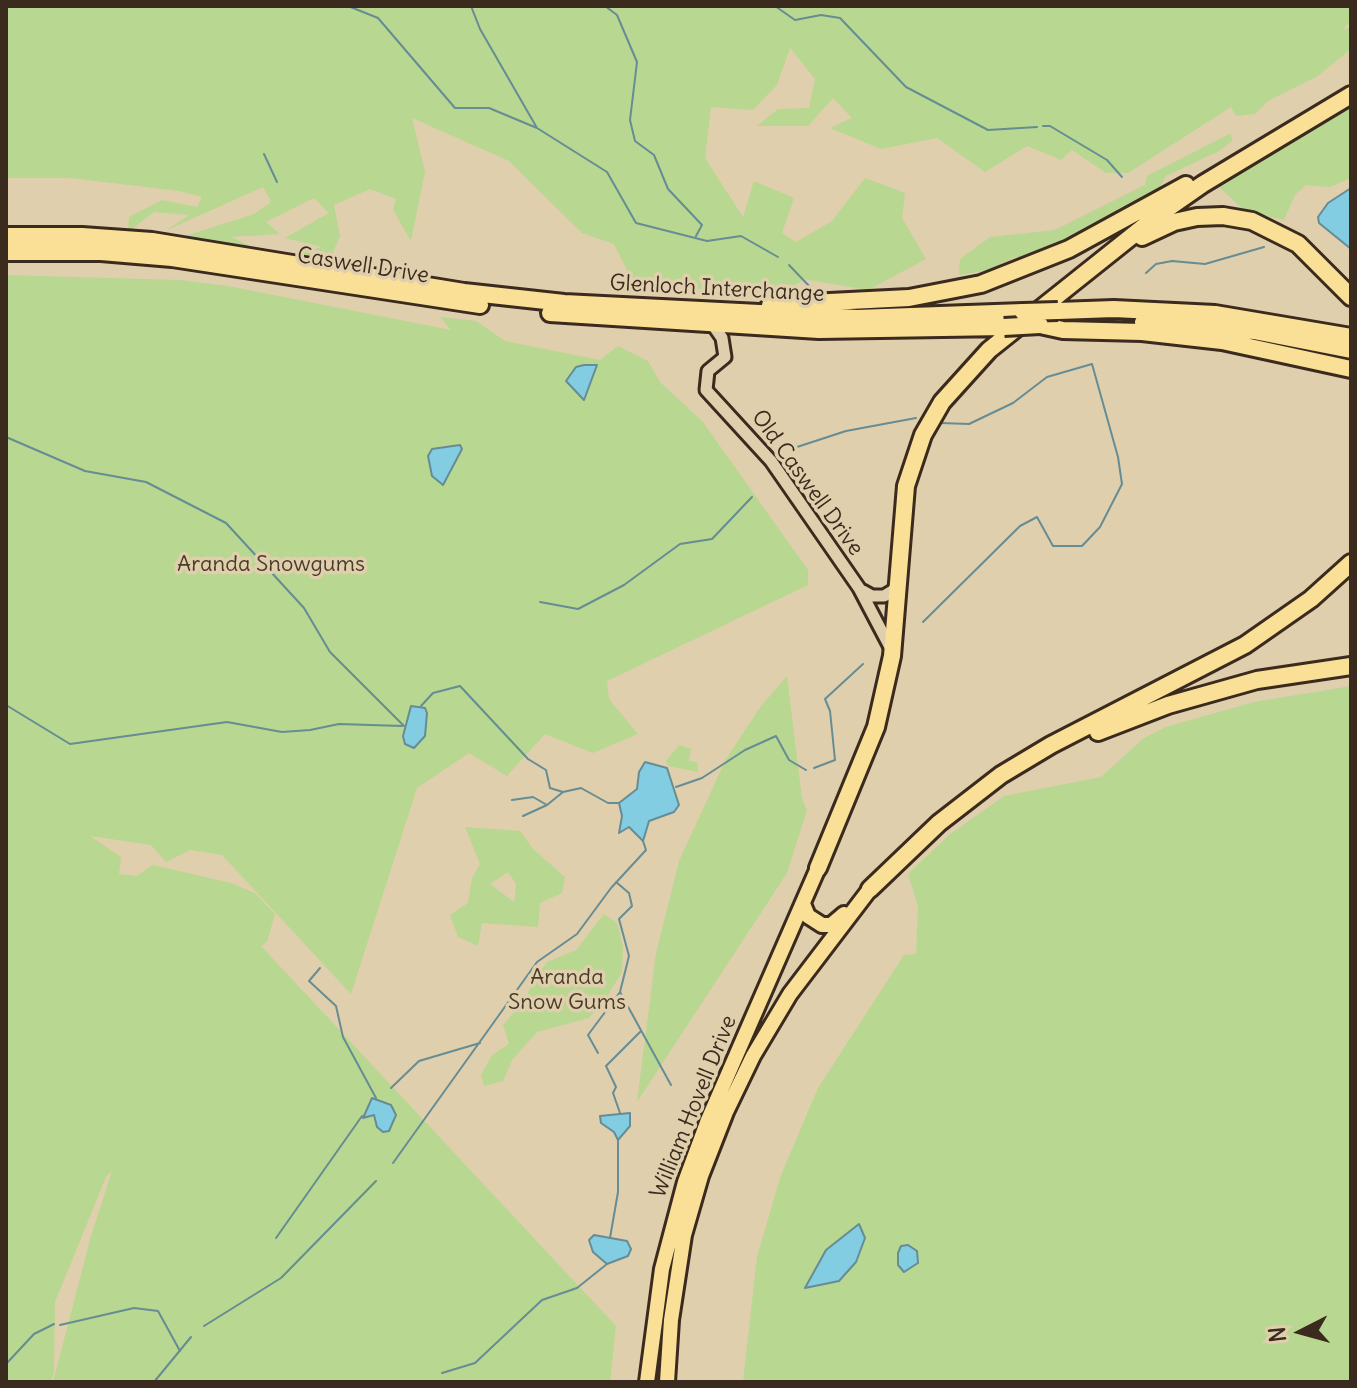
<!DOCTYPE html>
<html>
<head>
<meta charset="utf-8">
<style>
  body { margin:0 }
  #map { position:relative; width:1357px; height:1388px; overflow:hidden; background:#e0cfac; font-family:Delius,sans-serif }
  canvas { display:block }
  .frame { position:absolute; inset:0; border:8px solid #3b2a1e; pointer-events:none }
  .north { position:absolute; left:1261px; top:1292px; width:80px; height:80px; -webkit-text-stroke:6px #e0cfac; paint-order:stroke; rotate:264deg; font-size:22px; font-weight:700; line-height:32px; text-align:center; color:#3b2a1e }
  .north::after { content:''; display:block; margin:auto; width:28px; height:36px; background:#3b2a1e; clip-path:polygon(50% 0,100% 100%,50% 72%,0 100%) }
</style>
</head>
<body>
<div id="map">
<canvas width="1357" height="1388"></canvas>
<div class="frame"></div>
<div class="north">N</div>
</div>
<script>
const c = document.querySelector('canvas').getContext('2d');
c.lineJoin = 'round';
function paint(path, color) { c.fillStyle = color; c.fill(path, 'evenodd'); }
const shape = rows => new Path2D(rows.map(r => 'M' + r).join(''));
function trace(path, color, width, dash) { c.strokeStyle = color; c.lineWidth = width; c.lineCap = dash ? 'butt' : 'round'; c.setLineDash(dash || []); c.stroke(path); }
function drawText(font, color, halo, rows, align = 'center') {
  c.font = font + ' Delius,sans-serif'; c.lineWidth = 7; c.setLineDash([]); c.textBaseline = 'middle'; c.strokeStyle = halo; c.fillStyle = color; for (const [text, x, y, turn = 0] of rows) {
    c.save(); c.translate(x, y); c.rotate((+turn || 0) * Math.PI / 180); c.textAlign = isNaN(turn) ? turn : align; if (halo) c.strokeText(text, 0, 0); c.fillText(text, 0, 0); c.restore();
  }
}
paint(shape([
  [6,6,1351,6,1351,21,1342,30,1351,27,1351,49,1318,76,1268,101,1255,114,1236,116,1231,107,1128,173,1106,173,1072,150,1061,160,1027,146,985,172,937,138,881,149,830,128,852,118,833,98,808,126,757,126,778,109,809,108,815,79,790,48,777,85,753,110,711,107,705,158,743,217,754,181,794,198,782,233,796,242,832,221,865,178,905,193,902,218,926,259,868,290,804,279,782,295,634,284,614,244,582,233,509,161,412,118,425,172,411,241,393,210,396,199,370,189,334,205,340,236,333,252,335,262,287,257,322,247,285,238,329,213,314,198,266,222,280,234,231,237,267,254,185,236,254,214,271,202,263,187,167,230,189,215,154,212,128,232,129,217,162,200,197,207,202,197,179,191,70,178,6,178],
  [1351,106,1351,178,1330,187,1306,185,1295,195,1284,220,1245,211,1219,187],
  [1231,133,1232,141,1219,151,1166,176,1155,196,1034,258,1015,257,989,270,959,275,960,259,990,237,1055,230,1145,185,1147,176],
  [6,275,179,280,228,286,451,330,440,317,476,321,505,341,600,360,618,346,648,361,660,382,703,422,808,570,808,585,607,681,609,699,638,734,593,753,545,734,507,776,469,753,417,788,351,994,222,855,190,850,166,862,151,845,90,836,121,857,119,874,137,876,153,865,231,883,255,893,275,914,267,942,261,946,616,1326,610,1382,53,1382,91,1236,112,1171,106,1177,55,1302,54,1373,50,1382,6,1382],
  [787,676,802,799,807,810,787,873,637,1102,656,953,679,861,726,759,761,706],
  [1351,686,1351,1382,743,1382,757,1257,781,1175,818,1088,904,955,916,954,918,906,908,874,949,835,1004,796,1101,777,1144,738,1166,727,1254,702],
  [679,745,691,749,689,761,697,762,698,772,668,766,666,761],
  [465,827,520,831,533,849,565,877,562,893,540,903,538,927,482,923,478,946,458,937,450,915,468,903,472,878,480,864],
  [508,872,516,884,514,902,490,884],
  [604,914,617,923,623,946,622,972,605,1000,589,1018,537,1032,512,1060,503,1081,484,1086,481,1075,492,1055,509,1044,503,1025,525,1000,533,981,547,962,576,950]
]), '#b8d790');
const water = shape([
  [1351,188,1351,249,1319,223,1318,217,1328,203,1351,188],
  [584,365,597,365,584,400,566,381,576,367,584,365],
  [460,445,462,449,443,485,432,476,428,456,432,449,460,445],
  [411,706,425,708,427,713,425,736,414,748,405,744,403,736,411,706],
  [645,762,667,768,679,805,674,812,649,821,643,841,629,827,619,833,622,816,619,803,637,789,639,772,645,762],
  [372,1098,391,1105,396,1115,389,1131,383,1132,377,1127,374,1115,363,1118,372,1098],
  [630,1113,630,1126,618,1140,614,1132,601,1123,600,1116,630,1113],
  [859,1224,865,1238,856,1262,839,1281,805,1288,826,1250,859,1224],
  [594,1235,627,1241,631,1249,628,1256,607,1264,593,1252,589,1240,594,1235],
  [908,1245,917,1251,918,1263,904,1272,898,1265,898,1253,901,1246,908,1245]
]);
paint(water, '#83cde3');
trace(water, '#668c94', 2);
trace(shape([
  [348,6,378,18,455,108,489,108,537,128,607,172,636,223,707,241,741,236,778,257],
  [471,6,480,29,537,128],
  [605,6,617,15,637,62,630,120,635,141,654,155,668,189,702,225,696,236],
  [775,6,795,20,821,15,840,18,906,87,988,130,1037,127],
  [1043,126,1050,126,1107,160,1122,177],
  [264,154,277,182],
  [789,265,812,289],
  [1146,273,1156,264,1172,261,1205,264,1264,247],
  [6,437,85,471,146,482,226,523,304,608,330,652,404,726],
  [797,447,846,431,916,418],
  [540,602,578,609,624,585,680,544,712,539,752,497],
  [923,622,1020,526,1037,517,1053,546,1082,546,1100,527,1122,484,1118,457,1092,364,1047,377,1013,403,969,424,941,423],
  [6,705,70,744,227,722,282,732,310,730,339,724,402,726],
  [421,706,433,693,460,686,528,759,546,770,550,788,563,792,581,788,608,803,619,803],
  [814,768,835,760,830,711,825,699,863,664],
  [676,787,702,778,745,750,776,736,789,760,806,770],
  [512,800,533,797,547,805],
  [523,816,547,805,563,792],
  [616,882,629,893,632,906,619,919,629,956,620,992,671,1085],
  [320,968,309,981,336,1006,343,1037,376,1098],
  [598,1053,588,1035,620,992],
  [391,1088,419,1061,480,1043],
  [620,1113,613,1093,616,1087,606,1066,640,1032],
  [393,1163,537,962,577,934,611,888,646,850,643,841],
  [276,1238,362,1116],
  [610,1238,618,1192,618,1140],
  [60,1325,134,1308,158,1311,180,1351],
  [204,1326,281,1278,376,1181],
  [6,1364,34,1334,54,1324],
  [442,1373,475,1363,542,1300,577,1288,607,1264],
  [154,1382,191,1337]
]), '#668c94', 2);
const minor = shape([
  [713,325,722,338,725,357,708,371,706,390,771,461,859,588,890,647],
  [863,591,872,596,884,596,894,590,897,582]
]);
const major = shape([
  [803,904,808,916,822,925,831,925,844,914],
  [647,1382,662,1269,685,1182,708,1120,818,868],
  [667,1382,671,1320,684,1235,701,1176,726,1112,753,1056,790,994,870,889]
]);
const highway = shape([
  [6,236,82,236,152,241,464,292,564,303,857,318,1023,312],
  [1142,237,1174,222,1197,217,1223,216,1252,221,1298,244,1351,297],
  [6,252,101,252,172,258,480,305],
  [770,305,909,298,981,284,1069,249,1186,185],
  [1058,311,1114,309,1215,314,1351,337],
  [550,313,819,330,1004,327],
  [1143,322,1254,331,1351,350],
  [1040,325,1063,330,1142,332,1222,341,1351,369],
  [1098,732,1168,705,1257,680,1351,666],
  [818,868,876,727,892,656,906,486,923,435,942,402,989,350,1157,216,1203,184,1351,95],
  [870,889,939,823,1001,775,1051,745,1245,645,1311,599,1351,563]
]);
trace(minor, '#3b2a1e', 17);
trace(major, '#3b2a1e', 20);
trace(highway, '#3b2a1e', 22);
trace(minor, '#e0cfac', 11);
trace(major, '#f9e096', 14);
trace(highway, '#f9e096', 16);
const highwayBridge = shape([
  [1023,312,1058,311],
  [1004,327,1040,325]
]);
trace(highwayBridge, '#3b2a1e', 22, []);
trace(highwayBridge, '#f9e096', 16);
drawText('22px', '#3b2a1e', '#e0cfac', [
  ["Caswell Drive",363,266,9],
  ["Glenloch Interchange",717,289,3],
  ["Old Caswell Drive",807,483,54],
  ["William Hovell Drive",694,1107,-68]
]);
drawText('22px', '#483b29', '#e0cfac', [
  ["Aranda Snowgums",271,565],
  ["Aranda",567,978],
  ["Snow Gums",567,1003]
]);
</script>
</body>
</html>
